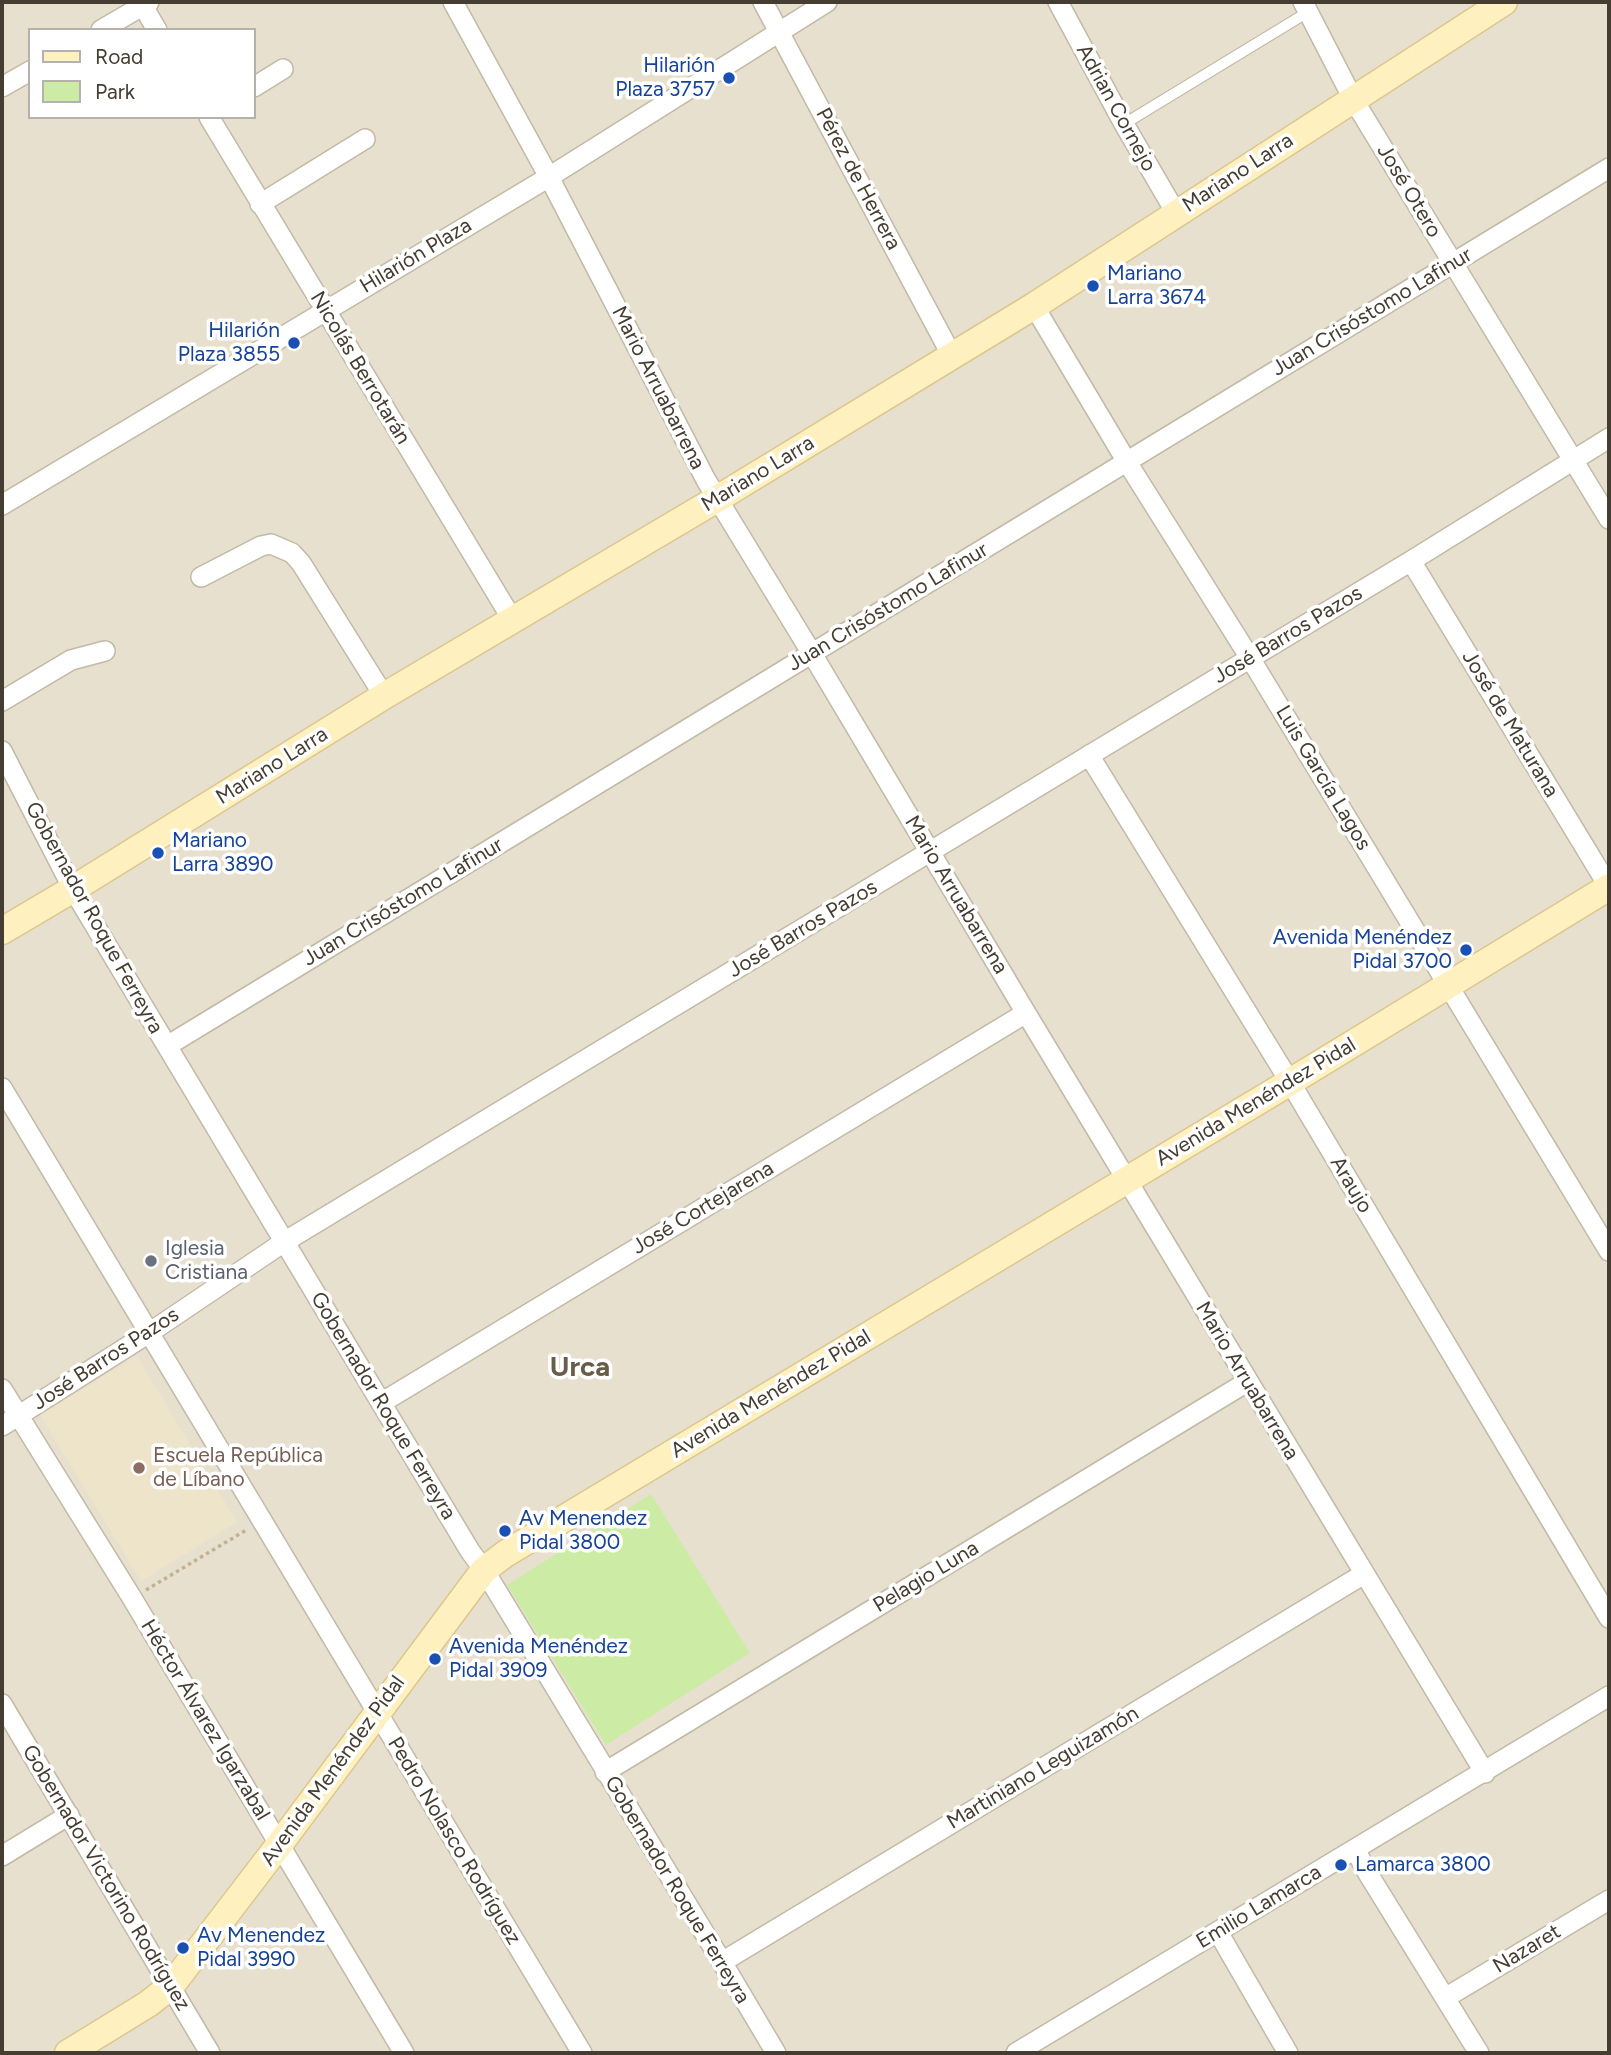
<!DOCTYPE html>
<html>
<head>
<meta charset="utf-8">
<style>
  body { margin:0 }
  #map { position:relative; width:1611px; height:2055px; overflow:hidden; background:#f3eee2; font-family:Figtree,sans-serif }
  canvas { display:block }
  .frame { position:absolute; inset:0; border:4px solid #453d32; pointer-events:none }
  .legend { position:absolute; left:28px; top:28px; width:228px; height:91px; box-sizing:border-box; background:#fff; border:2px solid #b5b1ad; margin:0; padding:9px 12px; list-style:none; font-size:21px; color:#453d32 }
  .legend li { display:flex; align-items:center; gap:14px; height:35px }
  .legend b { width:35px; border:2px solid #b5b1ad }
</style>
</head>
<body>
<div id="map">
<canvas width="1611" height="2055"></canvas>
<div class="frame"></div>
<ul class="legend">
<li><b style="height:9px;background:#fff0c0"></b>Road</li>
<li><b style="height:19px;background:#cceca5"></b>Park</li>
</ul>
</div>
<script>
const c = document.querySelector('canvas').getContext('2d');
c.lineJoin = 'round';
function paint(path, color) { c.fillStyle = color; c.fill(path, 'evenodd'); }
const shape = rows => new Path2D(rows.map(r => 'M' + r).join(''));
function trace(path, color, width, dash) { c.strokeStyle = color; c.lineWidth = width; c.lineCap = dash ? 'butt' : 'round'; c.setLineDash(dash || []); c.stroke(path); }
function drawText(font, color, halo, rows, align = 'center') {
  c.font = font + ' Figtree,sans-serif'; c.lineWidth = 7; c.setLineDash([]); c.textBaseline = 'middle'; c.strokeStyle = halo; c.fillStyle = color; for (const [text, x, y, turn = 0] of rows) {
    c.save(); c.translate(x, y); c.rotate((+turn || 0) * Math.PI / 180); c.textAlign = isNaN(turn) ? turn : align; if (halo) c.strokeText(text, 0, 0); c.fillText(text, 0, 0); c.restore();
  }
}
paint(shape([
  [2,2,1609,2,1609,2053,2,2053],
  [30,30,254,30,254,117,30,117]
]), '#e8e0cf');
paint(shape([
  [137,1356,237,1522,141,1581,40,1415]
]), '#eee4ca');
paint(shape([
  [651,1494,750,1653,606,1745,507,1585]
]), '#cceca5');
const lane = shape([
  [1124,124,1308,12]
]);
const street = shape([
  [453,2,549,177,706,480,811,652,1026,1013,1485,1773],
  [763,2,952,356],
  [1058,2,1124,124,1176,213],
  [1303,2,1353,99,1609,519],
  [143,6,157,30],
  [101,30,149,2],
  [2,87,30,71],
  [254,87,283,69],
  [209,117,512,619],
  [260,204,365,139],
  [1034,306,1127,462,1250,658,1609,1251],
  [2,505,549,177,827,2],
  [1411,561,1609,887],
  [201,577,261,546,271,544,292,553,301,563,384,696],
  [2,701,71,660,105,651],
  [2,751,73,889,167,1046,470,1551,484,1570,722,1962,776,2053],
  [1089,755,1290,1082,1609,1618],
  [167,1046,1609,168],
  [2,1088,582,2053],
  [2,1389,132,1598,404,2053],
  [381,1403,1026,1013],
  [2,1426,149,1333,284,1242,1411,561,1609,438],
  [2,1704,210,2053],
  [605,1772,1247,1382],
  [1355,1849,1367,1872,1479,2053],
  [2,1856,69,1815],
  [1218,1932,1288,2053],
  [722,1962,1364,1574],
  [1445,1998,1609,1900],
  [1016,2053,1609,1696]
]);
const secondary = shape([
  [2,931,73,889,384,696,717,499,1034,306,1504,2],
  [68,2053,148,2004,171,1986,279,1845,484,1570,505,1554,1290,1082,1609,887]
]);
trace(lane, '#c2b9a6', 12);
trace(street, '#c2b9a6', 22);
trace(secondary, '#dbc78e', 29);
trace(shape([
  [146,1590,248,1529]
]), '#c2b293', 3.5, [3.5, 3.5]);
trace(lane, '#fff', 10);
trace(street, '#fff', 19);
trace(secondary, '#fff0c0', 26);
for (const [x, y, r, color] of [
  [729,78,7,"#1a4fb4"],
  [1093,286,7,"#1a4fb4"],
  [294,343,7,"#1a4fb4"],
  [158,853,7,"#1a4fb4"],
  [1466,950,7,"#1a4fb4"],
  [151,1261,7,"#6b7280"],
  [139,1468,7,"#8d6e63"],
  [505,1531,7,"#1a4fb4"],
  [435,1659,7,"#1a4fb4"],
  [1341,1865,7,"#1a4fb4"],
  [183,1948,7,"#1a4fb4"]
]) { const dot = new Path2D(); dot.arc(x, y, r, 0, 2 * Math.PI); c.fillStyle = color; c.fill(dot); trace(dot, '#fff', 2.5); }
drawText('21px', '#164399', '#fff', [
  ["Hilarión",715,66,"right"],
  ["Plaza 3757",715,90,"right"],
  ["Mariano",1107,274],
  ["Larra 3674",1107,298],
  ["Hilarión",280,331,"right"],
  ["Plaza 3855",280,355,"right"],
  ["Mariano",172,841],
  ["Larra 3890",172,865],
  ["Avenida Menéndez",1452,938,"right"],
  ["Pidal 3700",1452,962,"right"],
  ["Av Menendez",519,1519],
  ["Pidal 3800",519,1543],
  ["Avenida Menéndez",449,1647],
  ["Pidal 3909",449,1671],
  ["Lamarca 3800",1355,1865],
  ["Av Menendez",197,1936],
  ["Pidal 3990",197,1960]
], 'left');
drawText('21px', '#453d32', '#fff', [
  ["Adrian Cornejo",1116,108,61],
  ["Mariano Larra",1238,173,-33],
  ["Pérez de Herrera",858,179,62],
  ["José Otero",1409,191,59],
  ["Hilarión Plaza",416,256,-31],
  ["Juan Crisóstomo Lafinur",1372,312,-31],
  ["Nicolás Berrotarán",360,368,59],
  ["Mario Arruabarrena",658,388,63],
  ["Mariano Larra",758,474,-31],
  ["Juan Crisóstomo Lafinur",888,607,-31],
  ["José Barros Pazos",1288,635,-31],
  ["José de Maturana",1510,724,59],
  ["Mariano Larra",272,766,-32],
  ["Luis García Lagos",1323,778,59],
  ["Mario Arruabarrena",956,895,59],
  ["Juan Crisóstomo Lafinur",403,902,-31],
  ["Gobernador Roque Ferreyra",94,918,61],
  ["José Barros Pazos",803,929,-31],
  ["Avenida Menéndez Pidal",1256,1102,-31],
  ["Araujo",1351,1185,59],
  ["José Cortejarena",703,1208,-31],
  ["José Barros Pazos",106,1359,-33],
  ["Mario Arruabarrena",1247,1381,59],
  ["Avenida Menéndez Pidal",771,1394,-31],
  ["Gobernador Roque Ferreyra",383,1406,59],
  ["Pelagio Luna",926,1577,-31],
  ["Héctor Álvarez Igarzabal",205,1720,59],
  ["Martiniano Leguizamón",1043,1768,-31],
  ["Avenida Menéndez Pidal",333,1771,-54],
  ["Pedro Nolasco Rodríguez",454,1841,59],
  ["Gobernador Victorino Rodríguez",106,1878,59],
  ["Gobernador Roque Ferreyra",677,1890,59],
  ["Emilio Lamarca",1259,1907,-31],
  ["Nazaret",1527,1949,-31]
]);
drawText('21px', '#5b616d', '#fff', [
  ["Iglesia",165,1249],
  ["Cristiana",165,1273]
], 'left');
drawText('21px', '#785e54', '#fff', [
  ["Escuela República",153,1456],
  ["de Líbano",153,1480]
], 'left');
drawText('bold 28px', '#695c48', '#fff', [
  ["Urca",580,1368]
]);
</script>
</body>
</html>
